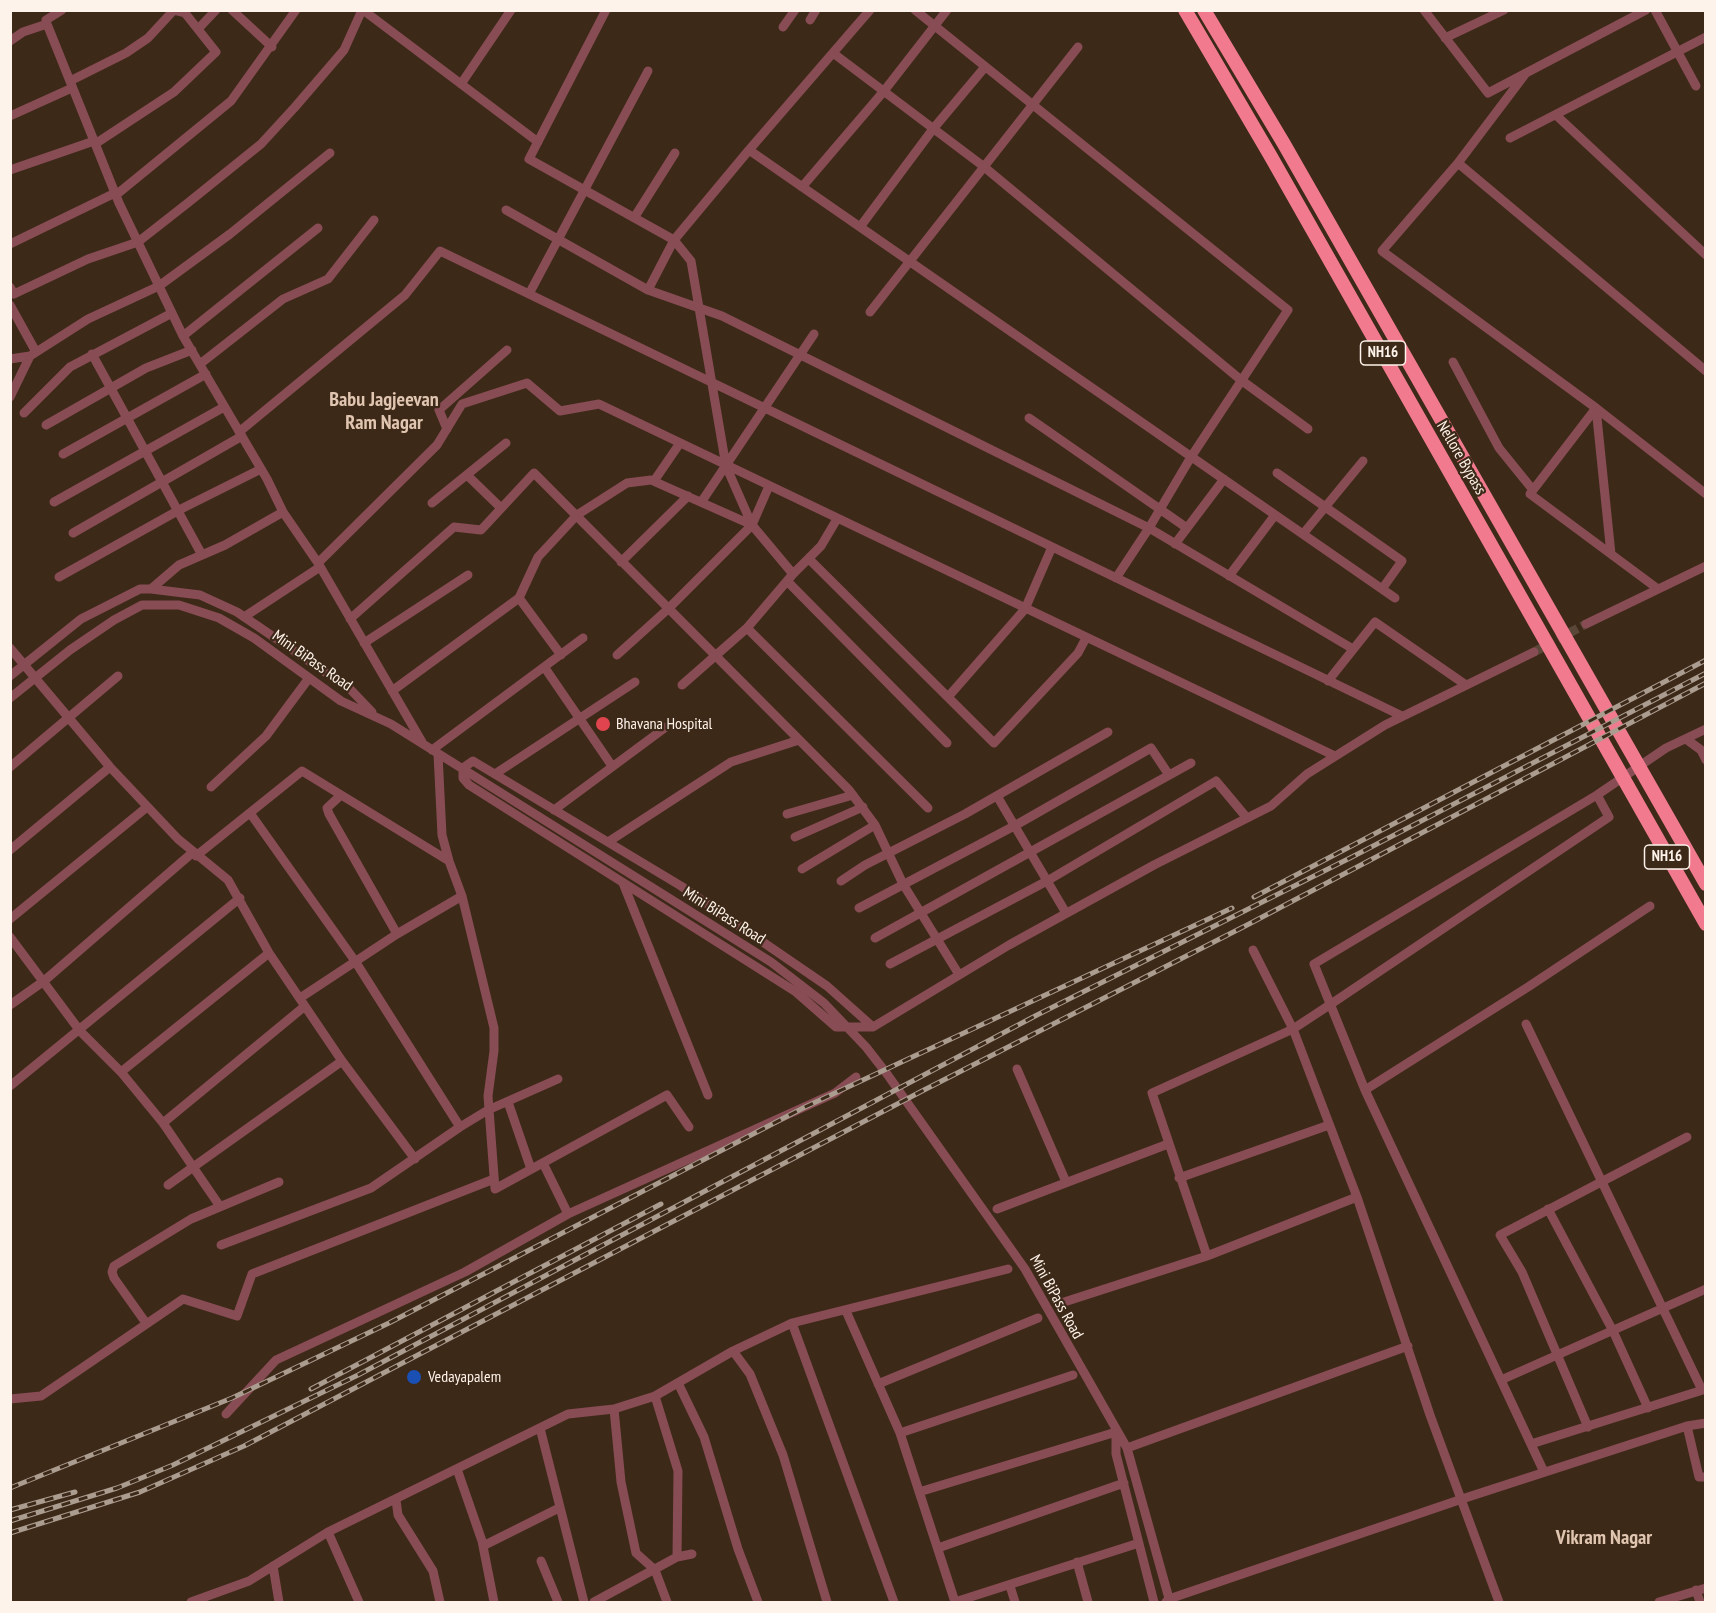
<!DOCTYPE html>
<html>
<head>
<meta charset="utf-8">
<style>
  body { margin:0 }
  #map { position:relative; width:1716px; height:1613px; overflow:hidden; background:#3d2918; font-family:"PT Sans Narrow",sans-serif }
  canvas { display:block }
  .frame { position:absolute; inset:0; border:12px solid #fef3ea; pointer-events:none }
</style>
</head>
<body>
<div id="map">
<canvas width="1716" height="1613"></canvas>
<div class="frame"></div>
</div>
<script>
const c = document.querySelector('canvas').getContext('2d');
c.lineJoin = 'round';
const shape = rows => new Path2D(rows.map(r => 'M' + r).join(''));
function trace(path, color, width, dash) { c.strokeStyle = color; c.lineWidth = width; c.lineCap = dash ? 'butt' : 'round'; c.setLineDash(dash || []); c.stroke(path); }
function drawText(font, color, halo, rows, align = 'center') {
  c.font = font + ' "PT Sans Narrow",sans-serif'; c.lineWidth = 4.5; c.setLineDash([]); c.textBaseline = 'middle'; c.strokeStyle = halo; c.fillStyle = color; for (const [text, x, y, turn = 0] of rows) {
    c.save(); c.translate(x, y); c.rotate((+turn || 0) * Math.PI / 180); c.textAlign = isNaN(turn) ? turn : align; if (halo) c.strokeText(text, 0, 0); c.fillText(text, 0, 0); c.restore();
  }
}
trace(shape([
  [1534,652,1586,624]
]), '#5a4738', 9, [9, 4.5]);
trace(shape([
  [62,10,46,20,47,24,119,203,183,336,267,479,283,512],
  [232,10,272,47],
  [363,10,538,142],
  [606,10,529,159,674,240,648,290],
  [870,10,749,150,1395,598],
  [915,10,1288,310,1191,457,1149,528,1116,578],
  [1424,10,1488,93,1646,10],
  [1655,10,1696,86],
  [810,20,816,10],
  [783,27,795,10],
  [198,29,216,10],
  [1445,38,1504,10],
  [10,41,23,32,47,24],
  [833,53,983,166,1241,380,1308,429],
  [1526,73,1458,163,1382,251,1596,408,1611,554],
  [70,81,126,53,148,38,173,11],
  [461,84,511,10],
  [10,116,72,88],
  [1557,116,1706,255],
  [1510,138,1706,37],
  [95,144,174,92,216,52,185,13,173,10],
  [749,150,674,240,691,261,726,466,752,525],
  [1458,163,1706,371],
  [10,170,94,141],
  [802,187,884,91,947,10],
  [116,195,231,101,296,10],
  [506,210,648,290,722,316,1149,528,1353,649],
  [634,218,675,153],
  [860,227,933,129,985,67],
  [10,244,115,193],
  [10,287,14,294,88,259,138,242,189,202,261,144,295,107,344,50,362,10],
  [529,294,648,71],
  [10,305,36,352],
  [870,312,1078,47],
  [183,336,318,228],
  [92,354,202,555],
  [10,359,30,356,88,319,159,286,230,234,330,153],
  [1453,362,1499,448,1533,490],
  [200,364,283,299,328,279,374,220],
  [10,397,30,356],
  [24,413,70,367,172,313],
  [1029,418,1187,528],
  [46,425,146,368,192,350],
  [447,429,439,410,507,350],
  [239,432,405,295,440,251,1402,716],
  [63,454,206,374],
  [1277,473,1402,561,1382,589],
  [467,475,501,508],
  [654,481,680,443],
  [702,501,814,334],
  [54,502,224,407],
  [432,503,506,443],
  [73,533,242,436],
  [1303,534,1363,461],
  [1175,544,1224,479],
  [809,559,994,743,1078,653,1086,638],
  [621,562,688,496],
  [318,563,437,445,462,404,527,383,560,411,599,404,1335,756],
  [1229,576,1275,515],
  [59,577,181,509,261,469],
  [787,581,947,743],
  [151,589,179,565,225,545,283,512,318,563,422,742],
  [1658,589,1530,494,1596,408,1706,494],
  [519,598,561,655],
  [244,617,320,567],
  [350,619,454,527,481,530,534,473,849,790,875,825,903,884,958,973],
  [1586,624,1706,566],
  [747,628,928,808],
  [364,643,468,575],
  [10,648,110,767,178,839,228,880,269,953,342,1061,415,1159],
  [617,655,668,609,752,525,769,486],
  [545,668,612,766],
  [10,676,81,619,140,589,151,589,200,595,237,612,350,689,372,712],
  [1328,681,1375,622,1466,685],
  [682,685,747,628,793,574,821,546,837,519],
  [392,691,519,598,538,557,577,515,627,483,651,480,752,525,793,574],
  [948,697,1025,609,1052,547],
  [10,698,70,650,114,620,142,605,179,605,219,618,254,638,341,701,391,724,771,962,824,1003,866,1047,887,1074,1025,1269,1127,1448,1170,1602],
  [1686,739,1701,750,1706,760],
  [432,750,583,638],
  [438,754,442,835,449,861,462,896,494,1028,494,1051,488,1096,495,1189,667,1095,689,1127],
  [10,767,118,676],
  [495,774,635,682],
  [211,787,266,736,309,678],
  [341,795,327,808,329,814,397,934],
  [997,796,1066,913],
  [554,810,666,727],
  [250,813,355,961,460,1127],
  [787,814,853,795],
  [795,837,863,807],
  [608,842,731,762,799,740],
  [10,850,110,767],
  [196,856,302,771,449,861],
  [802,869,875,825],
  [841,881,865,865,965,814,1108,732],
  [623,883,708,1095],
  [859,908,1016,825,1151,748,1169,775],
  [10,919,147,807],
  [10,937,80,1031,121,1072,163,1123,219,1205],
  [875,938,1191,763],
  [1253,950,1293,1029,1357,1197,1430,1415,1499,1602],
  [890,964,1047,881,1216,781,1247,818],
  [300,998,397,934,462,896],
  [10,1005,44,981,192,853],
  [1526,1024,1702,1390],
  [873,1027,827,986,681,886,473,761,463,768,463,778,469,785,796,992,836,1027,873,1027,1009,945,1154,865,1271,806,1307,774,1385,725,1534,652],
  [1017,1069,1066,1182],
  [121,1072,269,953],
  [10,1086,240,898],
  [1365,1090,1528,987,1650,906],
  [508,1102,531,1169],
  [163,1123,305,1006],
  [543,1163,568,1214],
  [1179,1178,1329,1125],
  [168,1185,342,1061],
  [997,1209,1168,1144],
  [1548,1209,1613,1331,1648,1408],
  [221,1245,371,1188,460,1127,488,1110,558,1079],
  [1207,1256,1152,1093,1293,1029,1331,1004,1609,817,1597,795,1666,748,1706,729],
  [1058,1304,1207,1256,1357,1197],
  [846,1311,900,1433,955,1602],
  [146,1323,114,1278,112,1272,114,1266,191,1219,279,1182],
  [792,1323,894,1602],
  [733,1351,750,1374,783,1455,827,1602],
  [1501,1380,1706,1289],
  [678,1383,704,1437,738,1549,758,1602],
  [878,1384,1038,1318],
  [10,1399,41,1396,183,1299,237,1316,252,1274,494,1179],
  [614,1409,655,1396],
  [226,1414,276,1360,465,1272,568,1214,835,1093,856,1077],
  [1687,1426,1699,1477,1706,1477],
  [1588,1427,1522,1272,1500,1235,1687,1137],
  [540,1428,584,1602],
  [900,1433,1073,1375],
  [1116,1433,1116,1454,1154,1602],
  [1531,1444,1706,1389],
  [1127,1448,1408,1346],
  [457,1469,482,1541,494,1602],
  [1544,1472,1365,1090,1314,964,1597,795],
  [919,1492,1116,1432],
  [396,1500,398,1515,433,1571,440,1602],
  [328,1532,359,1602],
  [483,1546,559,1508],
  [938,1548,1124,1483],
  [677,1557,678,1471,655,1396,733,1351,792,1323,1008,1269],
  [541,1561,558,1602],
  [1077,1562,1088,1602],
  [273,1566,279,1602],
  [1010,1586,1015,1602],
  [1696,1590,1700,1602],
  [191,1602,249,1581,328,1532,568,1414,614,1409,621,1482,636,1553,655,1570,667,1602],
  [594,1602,677,1557,692,1554],
  [955,1602,1139,1543],
  [1166,1602,1169,1599,1462,1499,1687,1426,1706,1423],
  [1659,1602,1706,1588]
]), '#884c54', 9);
trace(shape([
  [1185,10,1270,155,1706,924],
  [1204,10,1284,144,1706,884]
]), '#f17a8e', 14);
const rail = shape([
  [1254,897,1706,660],
  [311,1389,661,1204],
  [10,1488,232,1398,389,1323,805,1107,1232,908],
  [10,1510,75,1492],
  [10,1521,117,1488,173,1465,358,1375,1037,1015,1350,858,1706,673],
  [10,1533,140,1492,244,1446,924,1090,1249,924,1706,683]
]);
trace(rail, '#ab9c90', 5);
trace(rail, '#3d2918', 3, [9]);
for (const [x, y, r, color] of [
  [603,724,8,"#e0444e"],
  [414,1377,8,"#1a4fb4"]
]) { const dot = new Path2D(); dot.arc(x, y, r, 0, 2 * Math.PI); c.fillStyle = color; c.fill(dot); trace(dot, '#3d2918', 2); }
for (const [x, y, w] of [
  [1383,353,45],
  [1667,857,45]
]) { const box = new Path2D(); box.roundRect(x - w / 2, y - 12, w, 24, 4.5); c.fillStyle = '#3d2918'; c.fill(box); trace(box, '#fef3ea', 1.5); }
drawText('bold 15px', '#fef3ea', null, [
  ["NH16",1383,353],
  ["NH16",1667,857]
]);
drawText('16px', '#fef3ea', '#3d2918', [
  ["Nellore Bypass",1461,458,60],
  ["Mini BiPass Road",312,661,35],
  ["Mini BiPass Road",724,916,32],
  ["Mini BiPass Road",1056,1297,61]
]);
drawText('16px', '#fef3ea', '#3d2918', [
  ["Bhavana Hospital",616,724],
  ["Vedayapalem",428,1377]
], 'left');
drawText('bold 20px', '#e0c5b1', '#3d2918', [
  ["Babu Jagjeevan",384,400],
  ["Ram Nagar",384,423],
  ["Vikram Nagar",1604,1538]
]);
</script>
</body>
</html>
